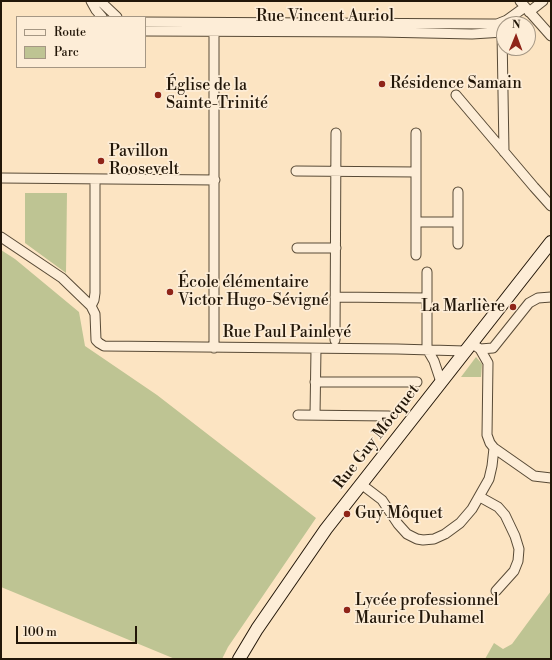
<!DOCTYPE html>
<html>
<head>
<meta charset="utf-8">
<style>
  body { margin:0 }
  #map { position:relative; width:552px; height:660px; overflow:hidden; background:#fce4c2; font-family:"Libre Bodoni",serif }
  canvas { display:block }
  .frame { position:absolute; inset:0; border:2px solid #221608; pointer-events:none }
  .legend { position:absolute; left:16px; top:16px; width:130px; height:52px; box-sizing:border-box; background:#fdedd7; border:1px solid #a59784; margin:0; padding:5px 7px; list-style:none; font-size:12px; color:#221608 }
  .legend li { display:flex; align-items:center; gap:8px; height:20px }
  .legend b { width:20px; border:1px solid #a59784 }
  .north { position:absolute; left:496px; top:16px; width:40px; height:40px; box-sizing:border-box; background:#fdedd7; border:1px solid #a59784; border-radius:50%; rotate:1deg; font-size:11px; font-weight:700; line-height:16px; text-align:center; color:#221608 }
  .north::after { content:''; display:block; margin:auto; width:14px; height:18px; background:#8f2418; clip-path:polygon(50% 0,100% 100%,50% 72%,0 100%) }
  .scale { position:absolute; left:16px; top:626px; width:121px; height:18px; box-sizing:border-box; border:2px solid #221608; border-top:0; padding-left:5px; font-size:12px; line-height:14px; white-space:nowrap; color:#221608; -webkit-text-stroke:3px #fdedd7; paint-order:stroke }
</style>
</head>
<body>
<div id="map">
<canvas width="552" height="660"></canvas>
<div class="frame"></div>
<ul class="legend">
<li><b style="height:5px;background:#fdedd7"></b>Route</li>
<li><b style="height:11px;background:#bec493"></b>Parc</li>
</ul>
<div class="north">N</div>
<div class="scale">100 m</div>
</div>
<script>
const c = document.querySelector('canvas').getContext('2d');
c.lineJoin = 'round';
function paint(path, color) { c.fillStyle = color; c.fill(path, 'evenodd'); }
const shape = rows => new Path2D(rows.map(r => 'M' + r).join(''));
function trace(path, color, width, dash) { c.strokeStyle = color; c.lineWidth = width; c.lineCap = dash ? 'butt' : 'round'; c.setLineDash(dash || []); c.stroke(path); }
function drawText(font, color, halo, rows, align = 'center') {
  c.font = font + ' "Libre Bodoni",serif'; c.lineWidth = 3.5; c.setLineDash([]); c.textBaseline = 'middle'; c.strokeStyle = halo; c.fillStyle = color; for (const [text, x, y, turn = 0] of rows) {
    c.save(); c.translate(x, y); c.rotate((+turn || 0) * Math.PI / 180); c.textAlign = isNaN(turn) ? turn : align; if (halo) c.strokeText(text, 0, 0); c.fillText(text, 0, 0); c.restore();
  }
}
paint(shape([
  [25,193,67,193,66,273,25,243],
  [1,250,15,259,79,312,85,346,157,395,316,518,228,647,222,659,175,659,1,587],
  [476,357,482,364,481,377,461,377],
  [551,591,551,659,485,659,494,643,503,649,512,644]
]), '#bec493');
const street = shape([
  [91,1,96,10,102,17],
  [100,1,117,17],
  [520,1,551,36],
  [529,12,543,1],
  [145,22,489,24,497,24,507,20,525,7],
  [145,31,380,32,472,34,504,32],
  [502,33,504,152],
  [456,95,534,187,551,206],
  [296,171,416,172],
  [1,178,215,180],
  [416,222,458,222],
  [1,237,62,278,91,306,95,314,96,340,99,343,104,346,397,349,465,351],
  [458,244,458,192],
  [297,248,336,248],
  [416,255,416,133],
  [427,272,427,349],
  [335,297,427,298],
  [91,306,94,300,95,293,95,179],
  [335,340,336,133],
  [471,343,480,349,488,363,487,435,490,443,494,448,534,476,551,478],
  [214,348,214,27],
  [427,349,434,361,441,382],
  [480,349,493,348,529,303,538,298,551,297],
  [315,382,417,382],
  [298,415,389,416],
  [315,415,316,349],
  [361,484,382,500,398,524,407,534,417,539,423,540,434,539,445,534,460,523,472,509,489,479,492,466,494,448],
  [480,497,498,507,505,515,515,536,519,549,518,561,514,571,496,591]
]);
const secondary = shape([
  [239,659,257,629,326,529,551,242]
]);
trace(street, '#584a36', 11);
trace(secondary, '#221608', 14);
trace(street, '#fdedd7', 9);
trace(secondary, '#fdedd7', 12);
for (const [x, y, r, color] of [
  [382,84,4,"#8f2418"],
  [158,95,4,"#8f2418"],
  [101,161,4,"#8f2418"],
  [170,292,4,"#8f2418"],
  [513,307,4,"#8f2418"],
  [347,514,4,"#8f2418"],
  [347,610,4,"#8f2418"]
]) { const dot = new Path2D(); dot.arc(x, y, r, 0, 2 * Math.PI); c.fillStyle = color; c.fill(dot); trace(dot, '#fdedd7', 1.5); }
drawText('16px', '#221608', '#fdedd7', [
  ["Rue Vincent Auriol",325,17],
  ["Rue Paul Painlevé",287,333],
  ["Rue Guy Môcquet",377,437,-52]
]);
drawText('16px', '#221608', '#fdedd7', [
  ["Résidence Samain",390,84],
  ["Église de la",166,86],
  ["Sainte-Trinité",166,104],
  ["Pavillon",109,152],
  ["Roosevelt",109,170],
  ["École élémentaire",178,283],
  ["Victor Hugo-Sévigné",178,301],
  ["La Marlière",505,307,"right"],
  ["Guy Môquet",355,514],
  ["Lycée professionnel",355,601],
  ["Maurice Duhamel",355,619]
], 'left');
</script>
</body>
</html>
